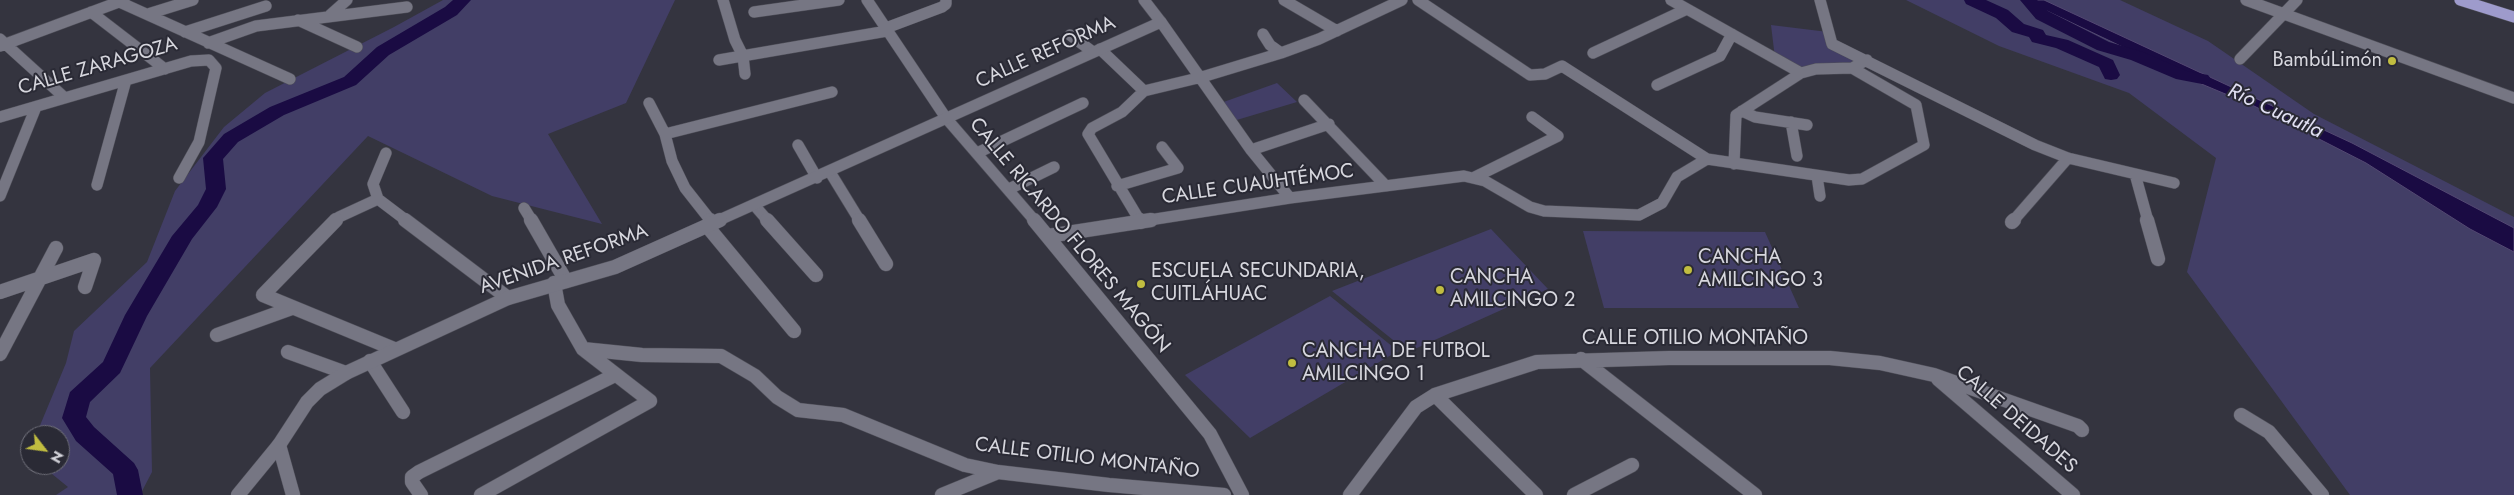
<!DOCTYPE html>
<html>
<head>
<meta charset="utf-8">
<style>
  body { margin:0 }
  #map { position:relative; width:2514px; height:495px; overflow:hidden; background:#34343f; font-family:Jost,sans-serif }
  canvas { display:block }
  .north { position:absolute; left:20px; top:425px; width:50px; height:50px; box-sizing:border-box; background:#2a2a35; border:1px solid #6f6f79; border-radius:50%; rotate:120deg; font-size:14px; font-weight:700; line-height:20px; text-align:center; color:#d7d7de }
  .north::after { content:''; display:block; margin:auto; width:18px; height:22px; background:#c1bd40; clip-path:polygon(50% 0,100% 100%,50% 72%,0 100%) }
</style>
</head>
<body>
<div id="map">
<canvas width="2514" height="495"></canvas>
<div class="north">N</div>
</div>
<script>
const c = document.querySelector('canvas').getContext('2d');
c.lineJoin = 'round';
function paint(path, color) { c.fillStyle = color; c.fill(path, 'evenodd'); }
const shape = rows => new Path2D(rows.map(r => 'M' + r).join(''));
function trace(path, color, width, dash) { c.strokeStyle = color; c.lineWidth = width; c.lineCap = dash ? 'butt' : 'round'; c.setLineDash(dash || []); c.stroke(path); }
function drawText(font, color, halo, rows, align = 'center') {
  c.font = font + ' Jost,sans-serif'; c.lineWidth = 4; c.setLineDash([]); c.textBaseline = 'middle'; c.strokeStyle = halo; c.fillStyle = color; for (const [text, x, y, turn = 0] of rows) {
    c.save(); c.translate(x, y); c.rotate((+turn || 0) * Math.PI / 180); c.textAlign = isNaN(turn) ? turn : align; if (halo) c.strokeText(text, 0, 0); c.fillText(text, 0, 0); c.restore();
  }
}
paint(shape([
  [443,0,675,0,626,103,548,134,602,224,492,196,368,136,150,368,152,472,140,495,56,495,68,487,41,465,60,465,60,435,36,435,66,363,74,331,147,262,175,191,224,127,265,93,394,27],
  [1906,0,2120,0,2208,41,2314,114,2514,217,2514,495,2350,495,2187,272,2216,158,2129,93,1999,46],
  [1771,25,1828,32,1832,44,1867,60,1801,73,1775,58],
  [1277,83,1297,102,1230,122,1218,104],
  [1491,229,1548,289,1408,352,1332,291],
  [1583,231,1765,232,1799,308,1604,308],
  [1330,296,1398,351,1250,438,1185,375]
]), '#423e66');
const water = shape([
  [2024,0,2044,0,2352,143,2514,228,2514,252,2470,229,2366,163,2323,141,2254,106,2192,80,2024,0]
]);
paint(water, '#1a0b43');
trace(water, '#534872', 1);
paint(shape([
  [453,0,471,0,457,15,389,55,356,85,284,115,238,142,223,159,226,189,217,207,192,239,147,316,120,373,90,402,86,417,94,427,134,463,138,470,143,495,117,495,113,474,76,441,62,418,70,392,103,362,125,315,172,236,198,205,206,189,203,158,224,134,270,107,344,77,377,47,445,7,453,0],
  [1964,0,1986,0,2008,10,2024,24,2043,30,2046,35,2068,40,2113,60,2120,75,2117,79,2111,80,2105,79,2099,67,2056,48,2032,42,2029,37,2012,32,1996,18,1966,4,1964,0],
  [2020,0,2037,0,2048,11,2109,42,2143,52,2187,71,2208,75,2211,79,2208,83,2202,84,2176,79,2131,60,2097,50,2036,19,2020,0]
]), '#1a0b43');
const streetFar1 = shape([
  [115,0,290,79],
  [723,0,735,40,743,56,745,74],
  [867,0,946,118,1035,221],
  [1284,0,1337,31],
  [1418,0,1530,75,1545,74,1562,66,1707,159],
  [1671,0,1801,73],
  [1820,0,1832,44,2035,145,2068,158,2174,183],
  [2246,0,2514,98],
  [91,12,165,69],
  [754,12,839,0],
  [148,14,193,0],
  [330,15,347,0],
  [298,20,357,47],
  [1161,22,1251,150,1290,198],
  [886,28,942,7,946,4,946,0],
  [185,32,266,6],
  [1263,34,1270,45,1281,53],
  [1070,35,1093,52],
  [0,39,65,98],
  [208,43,256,26,407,7],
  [0,46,124,0],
  [1100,49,1144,91],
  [1593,53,1687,9],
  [2240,59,2297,0],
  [719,60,887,31],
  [1852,68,1916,105],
  [1657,85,1720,56,1732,34],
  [1304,100,1386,186],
  [649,103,665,134,672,161,685,188,711,221],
  [1742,111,1755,117,1807,125],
  [0,117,191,61,209,60,216,68,199,142,179,178],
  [1791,122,1797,156],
  [665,134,832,92],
  [798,145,817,178],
  [1251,150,1329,124],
  [386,153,373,184,378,199,407,221],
  [977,153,1083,103],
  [1734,164,1736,115,1801,73,1816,69,1852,68,1867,60],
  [830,172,860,221],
  [2135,174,2148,221],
  [1817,176,1820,196],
  [1475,177,1558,136,1532,117],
  [97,185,126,80],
  [1117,186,1178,168,1162,147],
  [1009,189,1054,167],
  [0,196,36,107],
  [755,206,768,221],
  [524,208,532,221],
  [335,221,339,217,378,199],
  [1140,221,1088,134,1092,128,1122,112,1144,91,1202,77,1281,53,1319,39,1402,0],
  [1143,221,1290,198,1464,176,1485,181,1530,207,1544,211,1639,215,1662,203,1677,177,1707,159,1849,180,1862,179,1924,145,1916,105],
  [2013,221,2068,158]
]);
const street = shape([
  [336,220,263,295,394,349],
  [405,220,508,298],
  [531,220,566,281],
  [710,220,713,224],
  [767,220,816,275],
  [859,220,886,264],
  [1034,220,1210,434,1242,495],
  [1140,220,1141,222],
  [2147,220,2158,259],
  [2012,222,2014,220],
  [707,226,794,331],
  [1048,236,1151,220],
  [85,287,94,260],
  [0,292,94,260],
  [217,335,292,308],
  [583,349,642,355,721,356,755,376,777,397,798,410,843,415,965,465,998,472,1109,485,1224,495],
  [288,352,346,373],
  [0,354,56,248],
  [1581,359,1755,495],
  [370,361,403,412],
  [1938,379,2073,495],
  [1435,395,1536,495],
  [2241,415,2269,432,2322,495],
  [279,445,293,495],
  [421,495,412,482,412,477,419,472,615,375],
  [481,495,650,401,583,349,558,305,554,283],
  [942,495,998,472],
  [1350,495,1416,407,1435,395,1537,362,1669,358,1830,358,1880,363,1934,375,2078,426,2082,430],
  [1574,495,1632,465]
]);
const secondaryFar1 = shape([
  [717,221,1161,22,1144,0]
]);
const secondary = shape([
  [238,495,279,445,307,402,320,389,346,373,508,298,615,267,720,220]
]);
const primary = shape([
  [2460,0,2514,17]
]);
trace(streetFar1, '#50505a', 12);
trace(street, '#50505a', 15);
trace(secondaryFar1, '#50505a', 12);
trace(secondary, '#50505a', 15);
trace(primary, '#50505a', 12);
trace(streetFar1, '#767683', 11);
trace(street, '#767683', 14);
trace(secondaryFar1, '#767683', 11);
trace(secondary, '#767683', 14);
trace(primary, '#9e9bcc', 11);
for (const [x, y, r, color] of [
  [2392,61,5,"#c1bd40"],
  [1688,270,5,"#c1bd40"],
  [1141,284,5,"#c1bd40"],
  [1440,290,5,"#c1bd40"],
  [1292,363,5,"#c1bd40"]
]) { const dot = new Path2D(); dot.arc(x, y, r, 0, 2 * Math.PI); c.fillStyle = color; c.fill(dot); trace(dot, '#2a2a35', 2); }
drawText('20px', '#d7d7de', '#2a2a35', [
  ["CALLE REFORMA",1046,53,-24],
  ["CALLE ZARAGOZA",98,67,-16],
  ["CALLE CUAUHTÉMOC",1258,185,-8],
  ["CALLE RICARDO FLORES MAGÓN",1069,236,50],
  ["AVENIDA REFORMA",564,260,-19],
  ["CALLE OTILIO MONTAÑO",1695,339],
  ["CALLE DEIDADES",2016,420,41],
  ["CALLE OTILIO MONTAÑO",1087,459,7]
]);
drawText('20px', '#d7d7de', '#2a2a35', [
  ["BambúLimón",2382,61,"right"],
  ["CANCHA",1698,258],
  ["AMILCINGO 3",1698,281],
  ["ESCUELA SECUNDARIA,",1151,272],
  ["CUITLÁHUAC",1151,295],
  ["CANCHA",1450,278],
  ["AMILCINGO 2",1450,301],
  ["CANCHA DE FUTBOL",1302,352],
  ["AMILCINGO 1",1302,375]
], 'left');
drawText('italic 21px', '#e1e0f3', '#2a2a35', [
  ["Río Cuautla",2275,112,25]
]);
</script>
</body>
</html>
